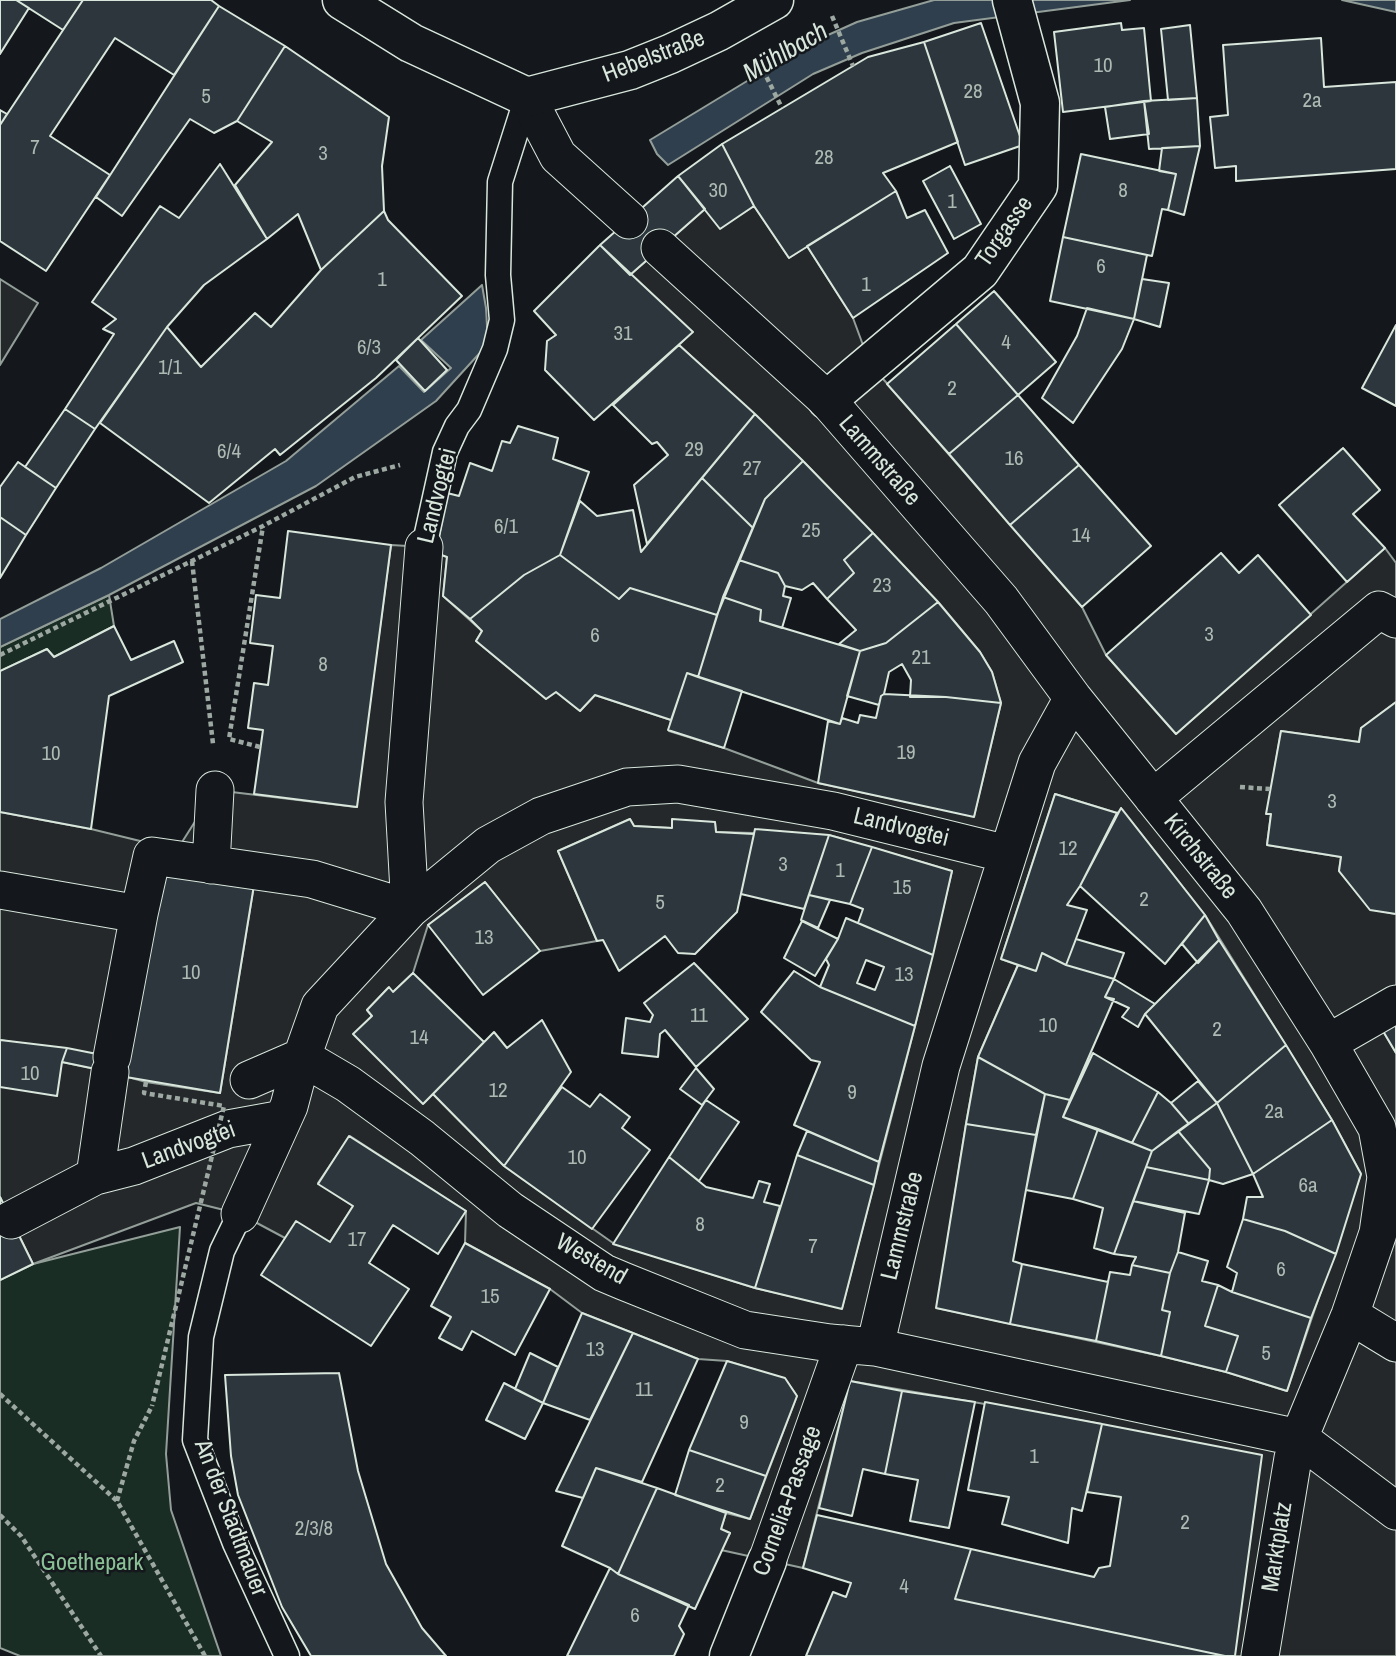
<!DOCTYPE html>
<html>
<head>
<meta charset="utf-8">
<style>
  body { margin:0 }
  canvas { display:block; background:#14181c }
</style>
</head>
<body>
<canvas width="1396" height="1656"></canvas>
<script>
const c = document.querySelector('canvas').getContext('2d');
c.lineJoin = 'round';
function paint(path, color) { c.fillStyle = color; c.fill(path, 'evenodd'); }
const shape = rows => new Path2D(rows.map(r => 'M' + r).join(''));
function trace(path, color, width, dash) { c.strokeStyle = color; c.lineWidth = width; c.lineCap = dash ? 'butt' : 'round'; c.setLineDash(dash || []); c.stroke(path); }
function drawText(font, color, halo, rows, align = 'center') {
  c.font = font + ' "Archivo Narrow",sans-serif'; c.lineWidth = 5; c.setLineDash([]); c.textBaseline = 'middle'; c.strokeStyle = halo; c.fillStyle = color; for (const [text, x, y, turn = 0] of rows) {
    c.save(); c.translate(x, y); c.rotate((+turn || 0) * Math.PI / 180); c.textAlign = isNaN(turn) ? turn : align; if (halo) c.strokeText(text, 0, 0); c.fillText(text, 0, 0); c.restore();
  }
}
const green = shape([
  [109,595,114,626,54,657,47,649,0,671,0,647,109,595],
  [180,1227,166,1454,171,1510,221,1656,20,1656,0,1648,0,1280,33,1264,180,1227]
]);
paint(green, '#1a2d24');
trace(green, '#939e99', 2);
const parking = shape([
  [754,206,789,258,807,246,853,318,870,364,1082,607,1106,655,1176,734,1385,548,1396,563,1396,702,1361,728,1359,742,1281,731,1267,814,1271,814,1267,845,1341,857,1339,871,1370,909,1396,914,1396,1023,1383,1031,1396,1053,1396,1656,1235,1656,1102,1424,850,1381,803,1568,721,1550,730,1533,721,1529,726,1513,750,1519,797,1396,785,1379,727,1361,698,1359,582,1313,550,1289,465,1243,466,1211,350,1136,318,1183,353,1206,330,1242,285,1238,240,1214,196,1203,33,1264,0,1197,0,1087,62,1062,110,1072,146,1082,220,1093,254,885,127,1061,0,1040,0,812,91,829,177,850,215,790,356,807,391,545,424,547,447,557,443,596,482,631,476,641,546,699,556,692,580,711,595,695,671,720,669,731,724,748,818,783,974,816,1001,703,992,672,980,652,938,602,803,461,679,345,692,332,630,275,705,209,720,228,754,206],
  [1055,794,1117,813,1122,809,1205,915,1332,1120,1361,1174,1287,1391,1226,1372,1161,1356,937,1308,966,1124,978,1057,1018,965,1001,959,1055,794],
  [630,819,634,826,672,828,715,822,716,832,829,835,952,871,915,1026,842,1308,755,1288,613,1243,504,1166,433,1094,424,1103,354,1034,372,1016,367,1010,388,988,393,992,413,973,428,925,485,882,540,951,597,941,558,851,630,819],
  [0,279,38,303,0,365,0,279]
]);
paint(parking, '#24282b');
trace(parking, '#939e99', 2);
const water = shape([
  [934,0,1130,0,954,23,862,53,813,74,668,165,657,154,650,140,808,44,857,22,934,0],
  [1342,0,1396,0,1396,12,1342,0],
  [482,285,486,308,488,344,436,401,316,486,109,595,0,647,0,619,101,568,286,461,399,366,424,392,451,368,421,340,482,285]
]);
paint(water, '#2f3f4d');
trace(water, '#939e99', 2);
const building = shape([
  [0,0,16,0,29,8,0,54,0,0],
  [16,0,83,0,63,30,16,0],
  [83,0,211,0,219,6,174,75,115,38,50,136,110,175,46,271,0,241,0,125,83,0],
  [219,6,285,46,237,121,214,133,190,119,122,216,96,197,219,6],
  [981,23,1023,145,965,165,924,42,981,23],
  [1121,23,1122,30,1144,28,1151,101,1063,112,1054,32,1121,23],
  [1190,25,1197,98,1168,100,1161,29,1190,25],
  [1321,38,1324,87,1396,82,1396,169,1236,181,1236,166,1215,168,1210,117,1228,115,1223,45,1321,38],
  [924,42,958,142,883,173,896,191,789,258,754,206,722,144,868,57,924,42],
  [285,46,389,117,382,166,384,211,321,270,298,214,267,239,235,185,272,142,237,121,285,46],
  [1197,98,1200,146,1149,149,1144,101,1197,98],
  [1144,101,1149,134,1110,139,1105,107,1144,101],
  [0,110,7,114,0,125,0,110],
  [722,144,754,206,720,229,678,176,722,144],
  [1200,146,1184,215,1168,210,1176,174,1159,171,1162,148,1200,146],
  [1081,154,1176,174,1168,210,1162,209,1152,256,1063,237,1081,154],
  [220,164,267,239,204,285,167,327,95,429,65,409,114,334,103,329,116,319,92,302,160,206,179,218,220,164],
  [950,166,981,224,954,239,923,181,950,166],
  [678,176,705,209,630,275,600,245,678,176],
  [896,191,907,218,925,210,948,253,853,318,807,246,896,191],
  [384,211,388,220,462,296,376,378,280,455,275,449,209,503,100,423,167,327,201,367,255,313,271,327,321,270,384,211],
  [1063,237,1147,255,1134,319,1050,301,1063,237],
  [600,245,693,332,594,420,545,370,547,341,556,335,534,311,600,245],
  [1142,279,1169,283,1160,327,1134,319,1142,279],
  [994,291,1056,362,1018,395,956,324,994,291],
  [1087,308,1134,319,1122,349,1073,423,1042,398,1077,336,1087,308],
  [956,324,1018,395,949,454,887,384,956,324],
  [1396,325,1396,406,1362,388,1396,325],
  [418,338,447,370,425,391,396,360,418,338],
  [679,345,755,414,647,544,634,485,668,455,657,442,652,444,613,405,679,345],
  [1018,395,1079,465,1010,525,949,454,1018,395],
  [65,409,95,429,56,488,25,467,65,409],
  [755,414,803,461,765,499,753,528,702,478,755,414],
  [518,426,558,438,553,459,589,472,560,555,524,575,470,619,443,596,447,557,436,553,447,493,459,496,470,463,492,471,502,441,510,443,518,426],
  [1343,448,1380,490,1353,514,1385,548,1347,582,1279,505,1343,448],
  [803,461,873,533,844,560,854,573,827,599,813,583,802,590,785,586,778,573,739,560,765,499,803,461],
  [18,462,56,488,26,535,0,517,0,487,18,462],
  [1079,465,1151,546,1082,607,1010,525,1079,465],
  [702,478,753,528,717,615,630,588,619,599,560,555,580,501,597,516,633,510,641,552,702,478],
  [0,517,26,535,0,578,0,517],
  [288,531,391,545,357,807,254,794,263,730,248,728,254,683,268,685,273,646,250,643,256,595,280,598,288,531],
  [873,533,938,602,886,643,860,651,839,644,856,630,827,599,854,573,844,560,873,533],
  [1221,553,1239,573,1258,555,1311,615,1176,734,1106,655,1221,553],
  [560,555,619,599,630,588,717,615,698,677,687,673,671,720,595,695,580,711,556,692,546,699,476,641,482,631,470,619,524,575,560,555],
  [739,560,778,573,785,586,783,596,791,598,782,628,760,621,761,610,723,597,739,560],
  [723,597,761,610,760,621,860,651,840,724,698,677,723,597],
  [938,602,980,652,992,672,1001,703,946,697,910,697,911,680,902,664,889,672,884,694,881,696,879,705,847,696,860,651,886,643,938,602],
  [114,626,131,660,174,641,183,662,109,696,91,829,0,812,0,671,47,649,54,657,114,626],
  [687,673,742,691,724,748,668,730,687,673],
  [884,694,946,697,1001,703,974,817,818,783,828,721,840,724,842,718,858,723,860,715,876,718,881,696,884,694],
  [1396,702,1396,914,1370,910,1339,871,1341,857,1267,845,1271,814,1266,814,1281,731,1359,742,1361,728,1396,702],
  [1055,794,1117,813,1080,886,1067,905,1087,910,1066,965,1042,953,1036,971,1001,959,1055,794],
  [1121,808,1205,915,1165,964,1080,886,1121,808],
  [630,819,634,826,672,828,672,819,715,822,716,832,754,834,737,912,695,954,678,953,665,936,619,971,603,940,597,941,558,851,630,819],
  [755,829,829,835,804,909,741,894,755,829],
  [829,835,872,847,850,904,809,895,829,835],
  [872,847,952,871,933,955,858,923,863,909,850,904,872,847],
  [160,869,254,885,220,1093,126,1077,160,869],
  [485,882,540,951,483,995,428,925,485,882],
  [809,895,830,900,818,928,801,920,809,895],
  [1205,915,1219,940,1198,963,1182,944,1205,915],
  [846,918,933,955,915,1026,820,987,829,965,826,959,838,939,846,918],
  [866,960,884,967,875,990,857,983,866,960],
  [802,921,838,939,815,976,784,958,802,921],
  [1076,939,1124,953,1114,979,1066,965,1076,939],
  [1219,940,1286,1045,1217,1103,1145,1014,1219,940],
  [1042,953,1066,965,1114,979,1105,997,1114,999,1070,1100,1045,1094,978,1057,1018,965,1036,971,1042,953],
  [694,963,748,1019,696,1067,665,1030,660,1034,658,1057,622,1053,626,1018,650,1022,653,1015,644,1003,694,963],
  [794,971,820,987,915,1026,879,1162,794,1125,820,1062,811,1060,761,1012,794,971],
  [413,973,484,1042,423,1104,353,1034,372,1016,367,1010,389,987,393,992,413,973],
  [1114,979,1155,1004,1145,1014,1138,1027,1122,1017,1129,1008,1105,997,1114,979],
  [542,1020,571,1072,504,1166,433,1094,494,1032,507,1048,542,1020],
  [1396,1023,1396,1053,1383,1031,1396,1023],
  [0,1040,67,1048,62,1062,57,1096,0,1087,0,1040],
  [1286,1045,1332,1120,1253,1174,1217,1103,1286,1045],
  [67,1048,112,1057,110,1072,62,1062,67,1048],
  [1093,1053,1158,1092,1132,1143,1063,1117,1093,1053],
  [978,1057,1045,1094,1036,1135,966,1124,978,1057],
  [696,1068,714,1089,702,1105,680,1089,696,1068],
  [1198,1081,1217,1103,1189,1124,1171,1103,1198,1081],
  [562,1087,590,1107,600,1094,630,1117,622,1128,650,1150,592,1229,504,1166,562,1087],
  [1158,1092,1171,1103,1189,1124,1152,1151,1132,1143,1158,1092],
  [1045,1094,1070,1100,1063,1117,1098,1129,1073,1199,1026,1190,1045,1094],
  [706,1100,739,1122,699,1181,669,1157,706,1100],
  [1217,1103,1253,1174,1223,1184,1209,1180,1210,1169,1178,1131,1217,1103],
  [1332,1120,1361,1174,1336,1254,1285,1231,1243,1219,1247,1197,1263,1197,1253,1174,1332,1120],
  [966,1124,1036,1135,1013,1261,1022,1264,1010,1324,936,1308,966,1124],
  [1098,1129,1152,1151,1114,1254,1094,1248,1103,1208,1073,1199,1098,1129],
  [807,1131,879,1162,874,1185,797,1155,807,1131],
  [1178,1131,1210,1169,1209,1180,1146,1167,1152,1151,1178,1131],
  [349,1136,466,1211,438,1254,393,1225,369,1263,409,1289,371,1346,261,1275,296,1221,330,1242,353,1206,318,1184,349,1136],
  [797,1155,874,1185,842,1309,755,1288,797,1155],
  [669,1157,706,1187,753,1198,759,1181,770,1184,764,1202,780,1206,755,1288,613,1244,669,1157],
  [1146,1167,1209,1180,1199,1214,1133,1201,1146,1167],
  [0,1197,33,1264,0,1280,0,1197],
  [1133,1201,1185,1213,1178,1252,1170,1273,1132,1265,1136,1257,1114,1254,1133,1201],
  [1243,1219,1285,1231,1336,1254,1311,1318,1232,1292,1237,1273,1227,1267,1243,1219],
  [465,1243,550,1289,515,1355,472,1331,462,1350,439,1338,451,1317,431,1306,465,1243],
  [1178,1252,1208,1261,1202,1281,1218,1285,1205,1326,1238,1336,1226,1372,1161,1356,1170,1312,1162,1310,1170,1273,1178,1252],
  [1022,1264,1108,1282,1096,1341,1010,1324,1022,1264],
  [1132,1265,1170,1273,1162,1310,1170,1312,1161,1356,1096,1341,1110,1272,1130,1275,1132,1265],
  [1218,1285,1232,1292,1311,1318,1287,1391,1226,1372,1238,1336,1205,1326,1218,1285],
  [582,1313,633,1333,590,1420,543,1403,582,1313],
  [633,1333,698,1359,642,1482,596,1468,583,1498,556,1491,633,1333],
  [530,1353,558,1367,543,1403,515,1389,530,1353],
  [727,1361,785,1378,797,1396,766,1476,689,1450,727,1361],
  [339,1373,358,1471,386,1564,422,1628,446,1656,311,1656,282,1607,238,1495,231,1456,225,1375,339,1373],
  [850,1381,902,1391,885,1474,863,1469,852,1516,819,1508,850,1381],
  [504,1383,543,1403,525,1439,486,1420,504,1383],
  [902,1391,975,1402,949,1528,910,1521,918,1480,885,1474,902,1391],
  [985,1402,1102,1424,1082,1511,1072,1508,1068,1543,1002,1524,1009,1497,968,1490,985,1402],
  [1102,1424,1262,1455,1235,1656,1225,1656,955,1599,971,1549,1094,1577,1099,1568,1110,1566,1121,1497,1087,1492,1102,1424],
  [689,1450,766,1476,750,1519,675,1495,689,1450],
  [596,1468,657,1488,618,1574,610,1568,562,1546,596,1468],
  [657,1488,726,1513,721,1529,730,1533,695,1609,618,1574,657,1488],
  [817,1515,971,1549,955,1599,1225,1656,806,1656,833,1592,846,1597,851,1583,803,1568,817,1515],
  [610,1568,618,1574,689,1605,679,1626,684,1634,674,1656,567,1656,610,1568]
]);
paint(building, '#2c363c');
trace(building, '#d8e6dc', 2);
const service = shape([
  [424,547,445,452,457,426,469,410,495,349,502,320,498,275,500,182,527,97],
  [240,1214,222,1251,201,1337,195,1440,235,1543,287,1656]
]);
const pedestrian = shape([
  [527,97,558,156,629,220],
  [660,248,827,400,1001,600,1073,698,1244,911,1328,1043,1377,1128,1386,1177,1378,1233,1350,1315,1299,1438,1293,1458,1260,1656],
  [1153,798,1379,610,1396,619],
  [211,865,215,790],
  [0,890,139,914,112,1057],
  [410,909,404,802,424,547],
  [139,914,152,856,312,879,410,909],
  [1328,1043,1396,1004],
  [302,1057,348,1084,422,1138,510,1210,604,1273,623,1281,745,1330,830,1343,875,1347,1299,1438,1396,1511],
  [249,1080,302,1057],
  [95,1176,110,1072],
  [240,1214,289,1106,302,1057,320,1006,410,909,488,845,541,816,627,787,678,784,833,811,1007,854],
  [11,1220,95,1176,134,1166,228,1129,283,1119],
  [1350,1315,1396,1343],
  [875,1347,941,1066,1037,763,1073,698],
  [767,1561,844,1344]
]);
const minor = shape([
  [827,400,980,271,1038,186,1040,103,1012,0],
  [729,1656,767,1561]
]);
const tertiary = shape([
  [342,0,411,43,527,97,630,70,670,54,719,31,774,0]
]);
trace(service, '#d8e6dc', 27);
trace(pedestrian, '#d8e6dc', 39);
trace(minor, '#d8e6dc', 41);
trace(tertiary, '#d8e6dc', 41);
trace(shape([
  [832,16,853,66],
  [759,62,782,108],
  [192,561,213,744],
  [0,655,263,526,355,477,400,465],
  [260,747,229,739,263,526],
  [1240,787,1270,789],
  [0,1394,117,1501,205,1656],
  [117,1501,134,1441,152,1406],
  [0,1515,21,1536,101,1656]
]), '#9da8a2', 4.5, [5, 3.5]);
trace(service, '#14181c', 24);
trace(pedestrian, '#14181c', 37);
trace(minor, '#14181c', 38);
trace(tertiary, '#14181c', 38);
trace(shape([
  [146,1082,144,1093,224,1106,152,1406]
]), '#9da8a2', 4.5, [5, 3.5]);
drawText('21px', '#adbab4', null, [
  ["10",1103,66],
  ["28",973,92],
  ["5",206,97],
  ["2a",1312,101],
  ["7",35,148],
  ["3",323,154],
  ["28",824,158],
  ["30",718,191],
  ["8",1123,191],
  ["1",952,202],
  ["6",1101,267],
  ["1",382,280],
  ["1",866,285],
  ["31",623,334],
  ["4",1006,343],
  ["6/3",369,348],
  ["1/1",170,368],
  ["2",952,389],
  ["29",694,450],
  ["6/4",229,452],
  ["16",1014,459],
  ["27",752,469],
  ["6/1",506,527],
  ["25",811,531],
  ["14",1081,536],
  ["23",882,586],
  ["3",1209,635],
  ["6",595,636],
  ["21",921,658],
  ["8",323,665],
  ["19",906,753],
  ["10",51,754],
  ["3",1332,802],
  ["12",1068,849],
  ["3",783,865],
  ["1",840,871],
  ["15",902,888],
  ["2",1144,900],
  ["5",660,903],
  ["13",484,938],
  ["10",191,973],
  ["13",904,975],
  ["11",699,1016],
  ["10",1048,1026],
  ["2",1217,1030],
  ["14",419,1038],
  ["10",30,1074],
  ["12",498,1091],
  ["9",852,1093],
  ["2a",1274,1112],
  ["10",577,1158],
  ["6a",1308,1186],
  ["8",700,1225],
  ["17",357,1240],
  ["7",813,1247],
  ["6",1281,1270],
  ["15",490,1297],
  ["13",595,1350],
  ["5",1266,1354],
  ["11",644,1390],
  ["9",744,1423],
  ["1",1034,1457],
  ["2",720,1486],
  ["2",1185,1523],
  ["2/3/8",314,1529],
  ["4",904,1587],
  ["6",635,1616]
]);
drawText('24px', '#d8e6dc', '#14181c', [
  ["Hebelstraße",654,57,-21],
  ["Torgasse",1005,232,-55],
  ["Lammstraße",879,461,49],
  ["Landvogtei",438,496,-76],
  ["Landvogtei",901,828,14],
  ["Kirchstraße",1200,857,51],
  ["Landvogtei",189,1146,-20],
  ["Lammstraße",903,1226,-76],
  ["Westend",591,1260,30],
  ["Cornelia-Passage",788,1501,-70],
  ["An der Stadtmauer",230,1518,69],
  ["Marktplatz",1278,1547,-81]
]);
drawText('24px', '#8ac095', '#14181c', [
  ["Goethepark",92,1564]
]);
drawText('italic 26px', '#d8e6dc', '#14181c', [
  ["Mühlbach",786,53,-30]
]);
</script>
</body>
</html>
